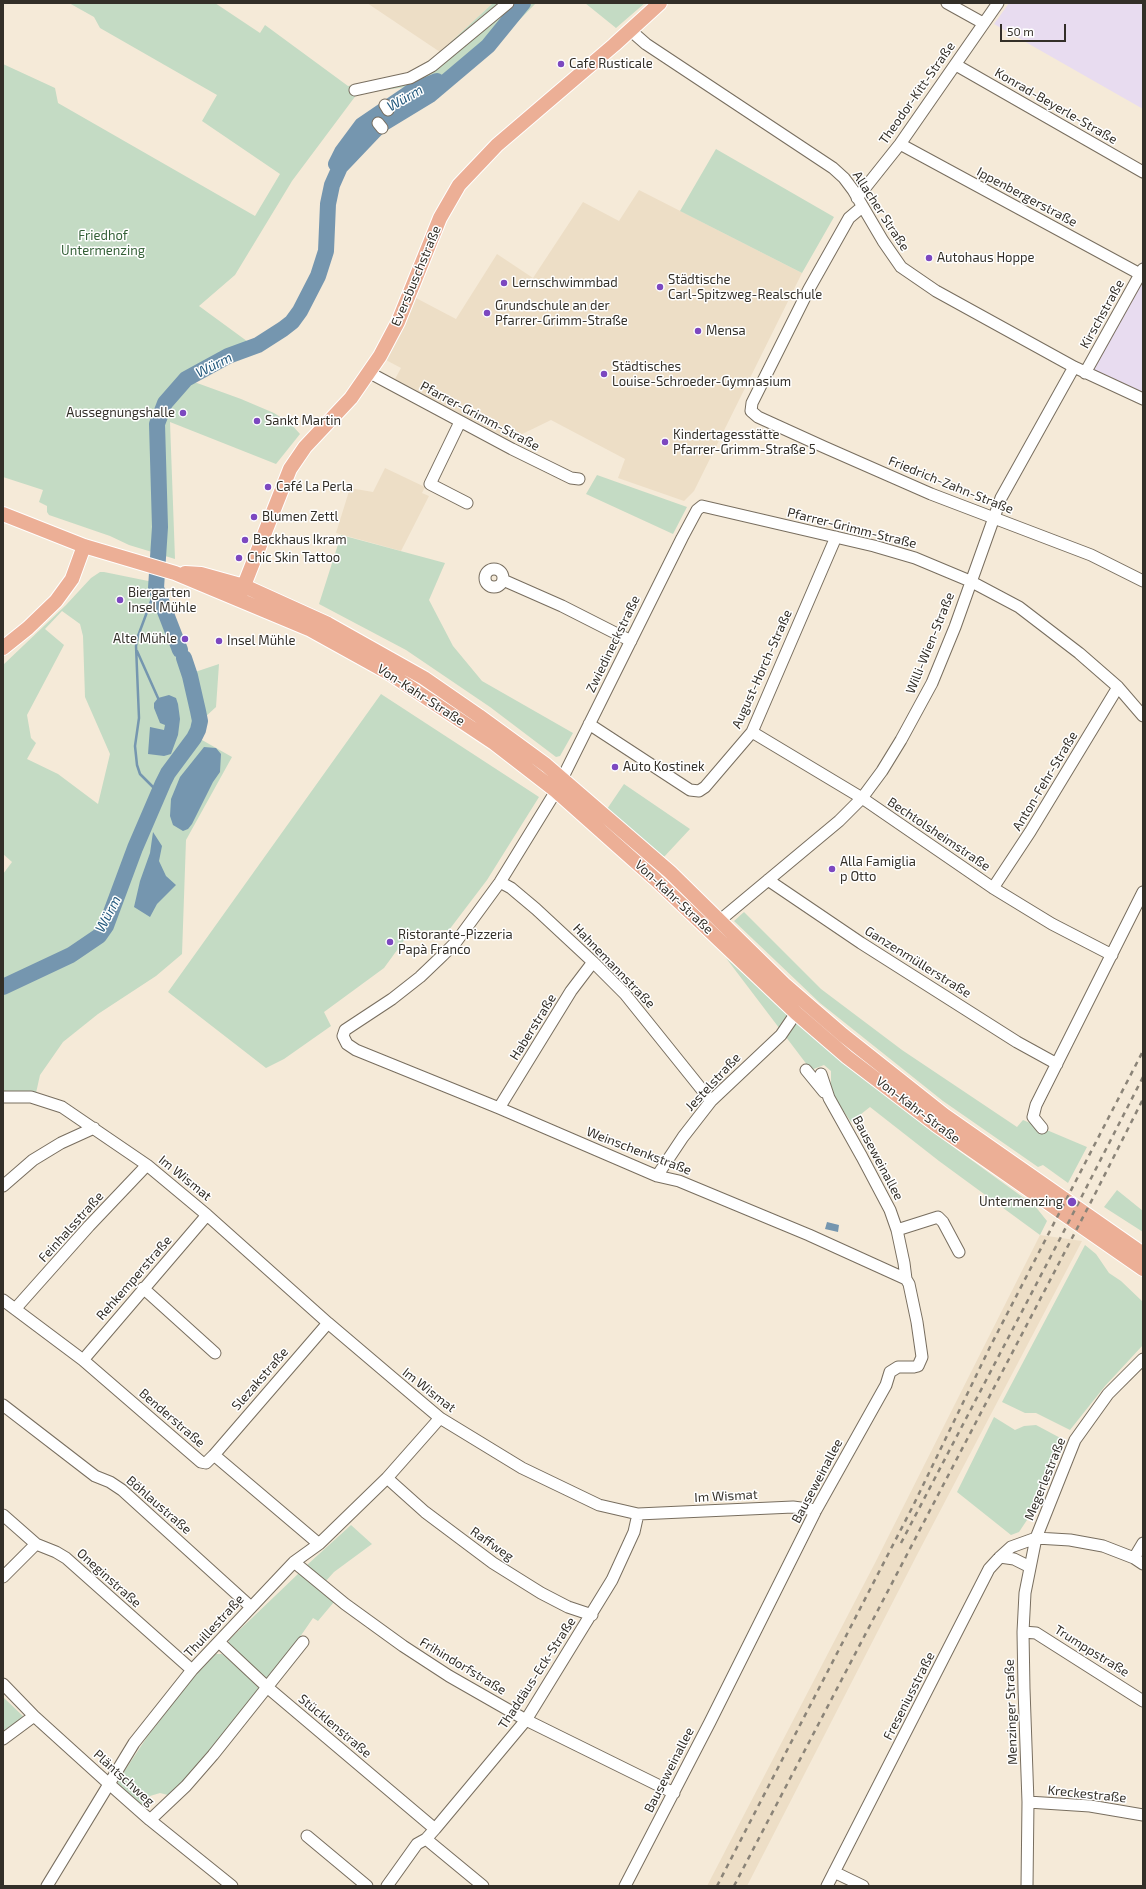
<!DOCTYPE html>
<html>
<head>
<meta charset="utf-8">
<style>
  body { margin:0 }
  #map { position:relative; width:1146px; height:1889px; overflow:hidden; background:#f5ead8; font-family:"Exo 2",sans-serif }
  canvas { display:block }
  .frame { position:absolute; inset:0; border:4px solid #332f28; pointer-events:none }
  .scale { position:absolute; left:1000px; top:24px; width:66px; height:18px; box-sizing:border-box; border:2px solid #332f28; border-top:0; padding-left:5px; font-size:12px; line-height:14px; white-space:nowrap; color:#332f28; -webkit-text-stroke:3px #fff; paint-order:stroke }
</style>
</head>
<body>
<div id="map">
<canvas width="1146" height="1889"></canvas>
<div class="frame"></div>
<div class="scale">50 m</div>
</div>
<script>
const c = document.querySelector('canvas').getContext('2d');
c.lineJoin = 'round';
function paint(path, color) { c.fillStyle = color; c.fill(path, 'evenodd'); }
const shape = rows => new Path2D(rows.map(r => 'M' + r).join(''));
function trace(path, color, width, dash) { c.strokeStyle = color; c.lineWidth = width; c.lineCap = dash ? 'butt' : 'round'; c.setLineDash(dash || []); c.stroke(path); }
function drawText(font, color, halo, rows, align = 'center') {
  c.font = font + ' "Exo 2",sans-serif'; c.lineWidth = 3; c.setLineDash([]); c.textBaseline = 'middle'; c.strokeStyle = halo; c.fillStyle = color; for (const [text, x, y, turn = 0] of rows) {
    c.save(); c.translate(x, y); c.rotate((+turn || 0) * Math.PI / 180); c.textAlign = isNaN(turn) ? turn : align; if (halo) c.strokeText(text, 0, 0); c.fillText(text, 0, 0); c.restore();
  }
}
paint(shape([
  [367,3,493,3,440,52],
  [639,190,802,273,694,491,684,501,618,478,625,459,551,420,510,440,395,379,401,368,386,360,416,298,456,319,497,254,533,278,583,202,619,221],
  [385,468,425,487,422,493,429,496,401,551,336,533,350,488,373,492],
  [1040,1235,1082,1241,919,1551,747,1886,707,1886,875,1563]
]), '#eddec6');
paint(shape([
  [1009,3,1143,3,1143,109,994,24],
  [1143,259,1143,402,1082,374]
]), '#e8dcf0');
paint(shape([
  [69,3,215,3,260,33,265,25,348,86,415,71,440,52,493,3,536,3,492,48,432,95,420,85,357,94,292,181,235,275,199,306,255,347,186,379,241,399,274,413,291,424,300,434,276,464,170,422,175,559,129,545,110,536,49,515,47,512,47,506,39,502,43,490,3,477,3,64,55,88,58,103,255,216,280,174,202,121,217,95,100,28,94,17],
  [585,3,645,3,616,28],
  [716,149,834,217,802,273,680,211],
  [597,475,687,507,673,534,586,494],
  [341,535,445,563,429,600,453,646,482,681,573,733,560,756,556,757,490,707,406,650,319,604],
  [100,572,104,572,163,584,168,616,192,673,219,664,216,707,203,719,202,740,232,757,186,840,182,954,156,976,98,1014,63,1042,40,1075,36,1093,3,1093,3,874,12,862,3,854,3,665,66,605,91,578],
  [62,611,80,624,83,636,85,697,110,754,98,804,58,774,27,759,36,743,31,738,27,715,64,645,45,629],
  [381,694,539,797,487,880,449,930,411,931,384,968,324,1012,331,1026,284,1059,266,1068,168,992],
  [624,784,690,829,663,858,607,809],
  [744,912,821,989,902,1050,1017,1127,1023,1120,1087,1147,1068,1183,1043,1165,1038,1167,943,1101,820,1003,734,921],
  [726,958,831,1053,934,1133,1035,1206,1047,1221,1040,1235,939,1161,870,1107,851,1122,831,1093,831,1071,824,1065,811,1070],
  [1117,1190,1143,1211,1143,1232,1104,1207],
  [1085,1245,1096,1254,1109,1273,1121,1281,1143,1302,1143,1345,1105,1386,1070,1430,1036,1413,1025,1413,1002,1402],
  [994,1417,1015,1430,1024,1426,1036,1425,1066,1441,1040,1487,1033,1511,1019,1532,1011,1535,957,1492],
  [351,1525,372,1544,334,1572,325,1582,306,1568,307,1565],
  [299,1573,334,1602,318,1621,313,1618,273,1676,267,1678,229,1646,229,1640],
  [216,1654,222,1654,259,1686,259,1690,183,1783,168,1795,160,1793,150,1796,141,1805,118,1785,118,1781,147,1737,193,1678],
  [3,1697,26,1719,3,1734]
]), '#c4dbc4');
paint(shape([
  [169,695,176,698,178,704,180,719,178,735,171,754,164,756,148,754,150,727,164,730,165,725,160,723,154,708,154,703,158,698],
  [204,747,216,748,221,754,220,772,213,782,192,824,188,829,183,831,173,825,170,816,171,799,180,777],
  [153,832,162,846,159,861,166,876,176,885,157,904,150,917,134,907,140,881,150,853],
  [827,1222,839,1225,838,1232,825,1229]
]), '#7596af');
trace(shape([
  [156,588,138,636,136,646,139,718,135,746,137,765,140,774,159,793],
  [137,651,158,698]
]), '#7596af', 2.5);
trace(shape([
  [336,164,342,152,362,125,412,91,437,81],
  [180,650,156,588,160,527,157,424,165,403,186,379,228,356,258,345,283,329,292,322,300,311,318,276,326,251,328,204,332,185,340,167,379,126,430,95,488,46,523,3],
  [3,987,71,955,99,936,106,926,135,848,163,783,168,773,194,738,198,730,200,721,198,711,190,676,184,658]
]), '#7596af', 16);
const minor = shape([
  [947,3,983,23],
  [630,30,646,44,833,168,844,178,853,190,883,241,901,267,936,291,1074,367,1143,399],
  [956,65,1143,172],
  [355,90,410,78,432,66,508,3],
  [385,105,388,110],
  [378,123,382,128],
  [900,144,1140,274],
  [857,198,900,144,998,3],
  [862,207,849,218,809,289,752,403,751,411,758,417,824,447,931,494,1091,555,1143,581],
  [370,373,512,449,571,478,579,479],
  [1085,373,1143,269],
  [460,422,430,484,467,503],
  '485 578a9 9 0 1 1 18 0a9 9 0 1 1-18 0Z',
  [503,580,562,606,631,641],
  [589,724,690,790,699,791,705,787,752,732,836,537],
  [752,732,862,798,993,888,1052,924,1112,955],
  [768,880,861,943,1017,1042,1057,1064],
  [500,882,511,888,536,909,593,962,625,994,711,1101],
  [993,888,1030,832,1118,687],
  [719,921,839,821,862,798,882,771,901,740,932,683,955,627,1001,498,1074,367],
  [806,1070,824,1092],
  [3,1097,31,1097,62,1107,147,1165,207,1215,328,1323,421,1402,440,1418,522,1468,599,1505,638,1514,793,1507,816,1510],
  [499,1108,571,991,593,962],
  [1042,1128,1033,1117,1036,1105,1143,892],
  [657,1176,683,1137,711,1101,781,1035,796,1013],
  [3,1186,33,1160,61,1143,94,1128],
  [897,1230,938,1217,943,1222,959,1252],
  [906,1279,809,1235,679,1181,657,1176,499,1108,356,1050,347,1044,343,1036,345,1030,392,999,420,977,443,955,456,942,500,882,556,791,682,538,697,510,702,506,874,546,915,558,970,581,1019,607,1079,653,1118,687,1143,716],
  [143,1288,215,1353],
  [3,1300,83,1360,201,1462,206,1463,214,1455,319,1544],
  [16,1308,89,1226,147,1165],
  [83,1360,207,1215],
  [3,1405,95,1476,110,1482,122,1490,251,1607],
  [214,1455,328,1323],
  [387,1478,425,1512,493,1563,541,1593,568,1607,592,1615],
  [3,1515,36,1544,56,1552,66,1558,192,1670],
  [1000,1557,1014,1559,1030,1567],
  [1134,1558,1143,1543],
  [294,1562,345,1604,403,1646,449,1676,526,1720,674,1793],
  [3,1577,36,1544],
  [1023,1632,1036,1633,1143,1701],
  [219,1642,267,1687,435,1829],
  [3,1684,34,1716,108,1783,150,1820,232,1886],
  [3,1739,34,1716],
  [1028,1802,1090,1806,1143,1815],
  [150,1820,186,1786,213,1755,303,1642],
  [307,1836,367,1886],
  [426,1839,483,1886],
  [834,1872,863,1886],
  [47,1886,134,1743,192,1670,294,1562,319,1544,387,1478,440,1418],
  [387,1886,417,1844,426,1839,435,1829,526,1720,612,1580,634,1532,638,1514],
  [625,1886,710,1722,816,1510,886,1385,890,1372,898,1367,914,1367,918,1366,922,1357,917,1322,909,1284,906,1279,904,1263,897,1230,890,1210,862,1157,829,1098,821,1074],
  [827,1886,989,1569,1000,1557,1011,1547,1036,1538,1070,1540,1103,1546,1134,1558,1143,1564],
  [1027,1886,1028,1802,1024,1689,1023,1632,1025,1593,1036,1538,1075,1440,1108,1394,1143,1359]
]);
const major = shape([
  [3,514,84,546,175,573,309,629,392,675,494,743,556,791,656,880,796,1013,847,1057,936,1125,1143,1269],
  [185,573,201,574,244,586,328,624,424,678,479,716,546,765,670,872,784,984,843,1035,944,1115,1143,1254],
  [241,593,290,469,305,447,351,398,380,356,398,322,440,218,459,185,497,145,614,45,660,3],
  [3,648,28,628,56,601,72,579,84,546]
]);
trace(minor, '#786e5f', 13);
trace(major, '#fff', 16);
trace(minor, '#fff', 11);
trace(major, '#ecaf96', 14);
trace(shape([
  [901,1543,1063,1233,1143,1077],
  [717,1886,913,1506,991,1345,1143,1051],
  [734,1886,1094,1196,1143,1099]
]), '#8b8478', 2.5, [5, 5]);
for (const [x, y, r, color] of [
  [561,64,4,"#7c48c0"],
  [929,258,4,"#7c48c0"],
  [504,283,4,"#7c48c0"],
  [660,287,4,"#7c48c0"],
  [487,313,4,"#7c48c0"],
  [698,331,4,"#7c48c0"],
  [604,374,4,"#7c48c0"],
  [183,413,4,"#7c48c0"],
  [257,421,4,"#7c48c0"],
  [665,442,4,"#7c48c0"],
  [268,487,4,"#7c48c0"],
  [254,517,4,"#7c48c0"],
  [245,540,4,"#7c48c0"],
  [239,558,4,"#7c48c0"],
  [120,600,4,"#7c48c0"],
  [185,639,4,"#7c48c0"],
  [219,641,4,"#7c48c0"],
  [615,767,4,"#7c48c0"],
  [832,869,4,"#7c48c0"],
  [390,942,4,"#7c48c0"],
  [1072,1202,5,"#7c48c0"]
]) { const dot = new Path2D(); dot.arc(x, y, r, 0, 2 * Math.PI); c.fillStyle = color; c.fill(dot); trace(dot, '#fff', 1.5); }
drawText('13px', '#332f28', '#fff', [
  ["Cafe Rusticale",569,64],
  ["Autohaus Hoppe",937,258],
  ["Städtische",668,280],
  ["Carl-Spitzweg-Realschule",668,295],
  ["Lernschwimmbad",512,283],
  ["Grundschule an der",495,306],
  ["Pfarrer-Grimm-Straße",495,321],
  ["Mensa",706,331],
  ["Städtisches",612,367],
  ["Louise-Schroeder-Gymnasium",612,382],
  ["Aussegnungshalle",175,413,"right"],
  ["Sankt Martin",265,421],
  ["Kindertagesstätte",673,435],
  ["Pfarrer-Grimm-Straße 5",673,450],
  ["Café La Perla",276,487],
  ["Blumen Zettl",262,517],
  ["Backhaus Ikram",253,540],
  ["Chic Skin Tattoo",247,558],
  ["Biergarten",128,593],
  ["Insel Mühle",128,608],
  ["Alte Mühle",177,639,"right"],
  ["Insel Mühle",227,641],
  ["Auto Kostinek",623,767],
  ["Alla Famiglia",840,862],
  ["p Otto",840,877],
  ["Ristorante-Pizzeria",398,935],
  ["Papà Franco",398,950],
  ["Untermenzing",1063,1202,"right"]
], 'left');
drawText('13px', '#332f28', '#fff', [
  ["Theodor-Kitt-Straße",917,93,-55],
  ["Konrad-Beyerle-Straße",1056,106,30],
  ["Ippenbergerstraße",1027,197,28],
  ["Allacher Straße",881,211,57],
  ["Eversbuschstraße",416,276,-67],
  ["Kirschstraße",1102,314,-61],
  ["Pfarrer-Grimm-Straße",480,416,28],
  ["Friedrich-Zahn-Straße",951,485,22],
  ["Pfarrer-Grimm-Straße",852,528,14],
  ["Willi-Wien-Straße",930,643,-68],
  ["Zwiedineckstraße",613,644,-64],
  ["August-Horch-Straße",762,669,-66],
  ["Von-Kahr-Straße",421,695,33],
  ["Anton-Fehr-Straße",1045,781,-59],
  ["Bechtolsheimstraße",939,834,34],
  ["Von-Kahr-Straße",674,897,43],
  ["Ganzenmüllerstraße",918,962,32],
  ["Hahnemannstraße",614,966,46],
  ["Haberstraße",533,1027,-58],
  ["Jestelstraße",713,1082,-47],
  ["Von-Kahr-Straße",918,1110,37],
  ["Weinschenkstraße",639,1151,21],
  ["Bauseweinallee",878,1158,62],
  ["Im Wismat",185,1178,39],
  ["Feinhalsstraße",71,1227,-48],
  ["Rehkemperstraße",134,1278,-49],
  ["Slezakstraße",260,1379,-49],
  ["Im Wismat",429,1390,38],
  ["Benderstraße",172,1418,41],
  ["Megerlestraße",1045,1479,-68],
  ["Bauseweinallee",817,1481,-62],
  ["Im Wismat",726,1496,-3],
  ["Böhlaustraße",159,1505,41],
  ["Raffweg",492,1544,35],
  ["Oneginstraße",109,1578,42],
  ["Thuillestraße",214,1626,-47],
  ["Trumppstraße",1092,1651,32],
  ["Frihindorfstraße",463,1666,31],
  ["Thaddäus-Eck-Straße",537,1673,-57],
  ["Freseniusstraße",909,1696,-63],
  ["Menzinger Straße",1011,1712,-92],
  ["Stücklenstraße",335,1726,40],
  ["Bauseweinallee",669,1770,-63],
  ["Pläntschweg",124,1778,42],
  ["Kreckestraße",1087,1794,6]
]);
drawText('13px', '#335f36', '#fff', [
  ["Friedhof",103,236],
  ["Untermenzing",103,251]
]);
drawText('italic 14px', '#245a7e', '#fff', [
  ["Würm",405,98,-30],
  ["Würm",214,365,-27],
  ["Würm",108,914,-63]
]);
</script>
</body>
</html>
